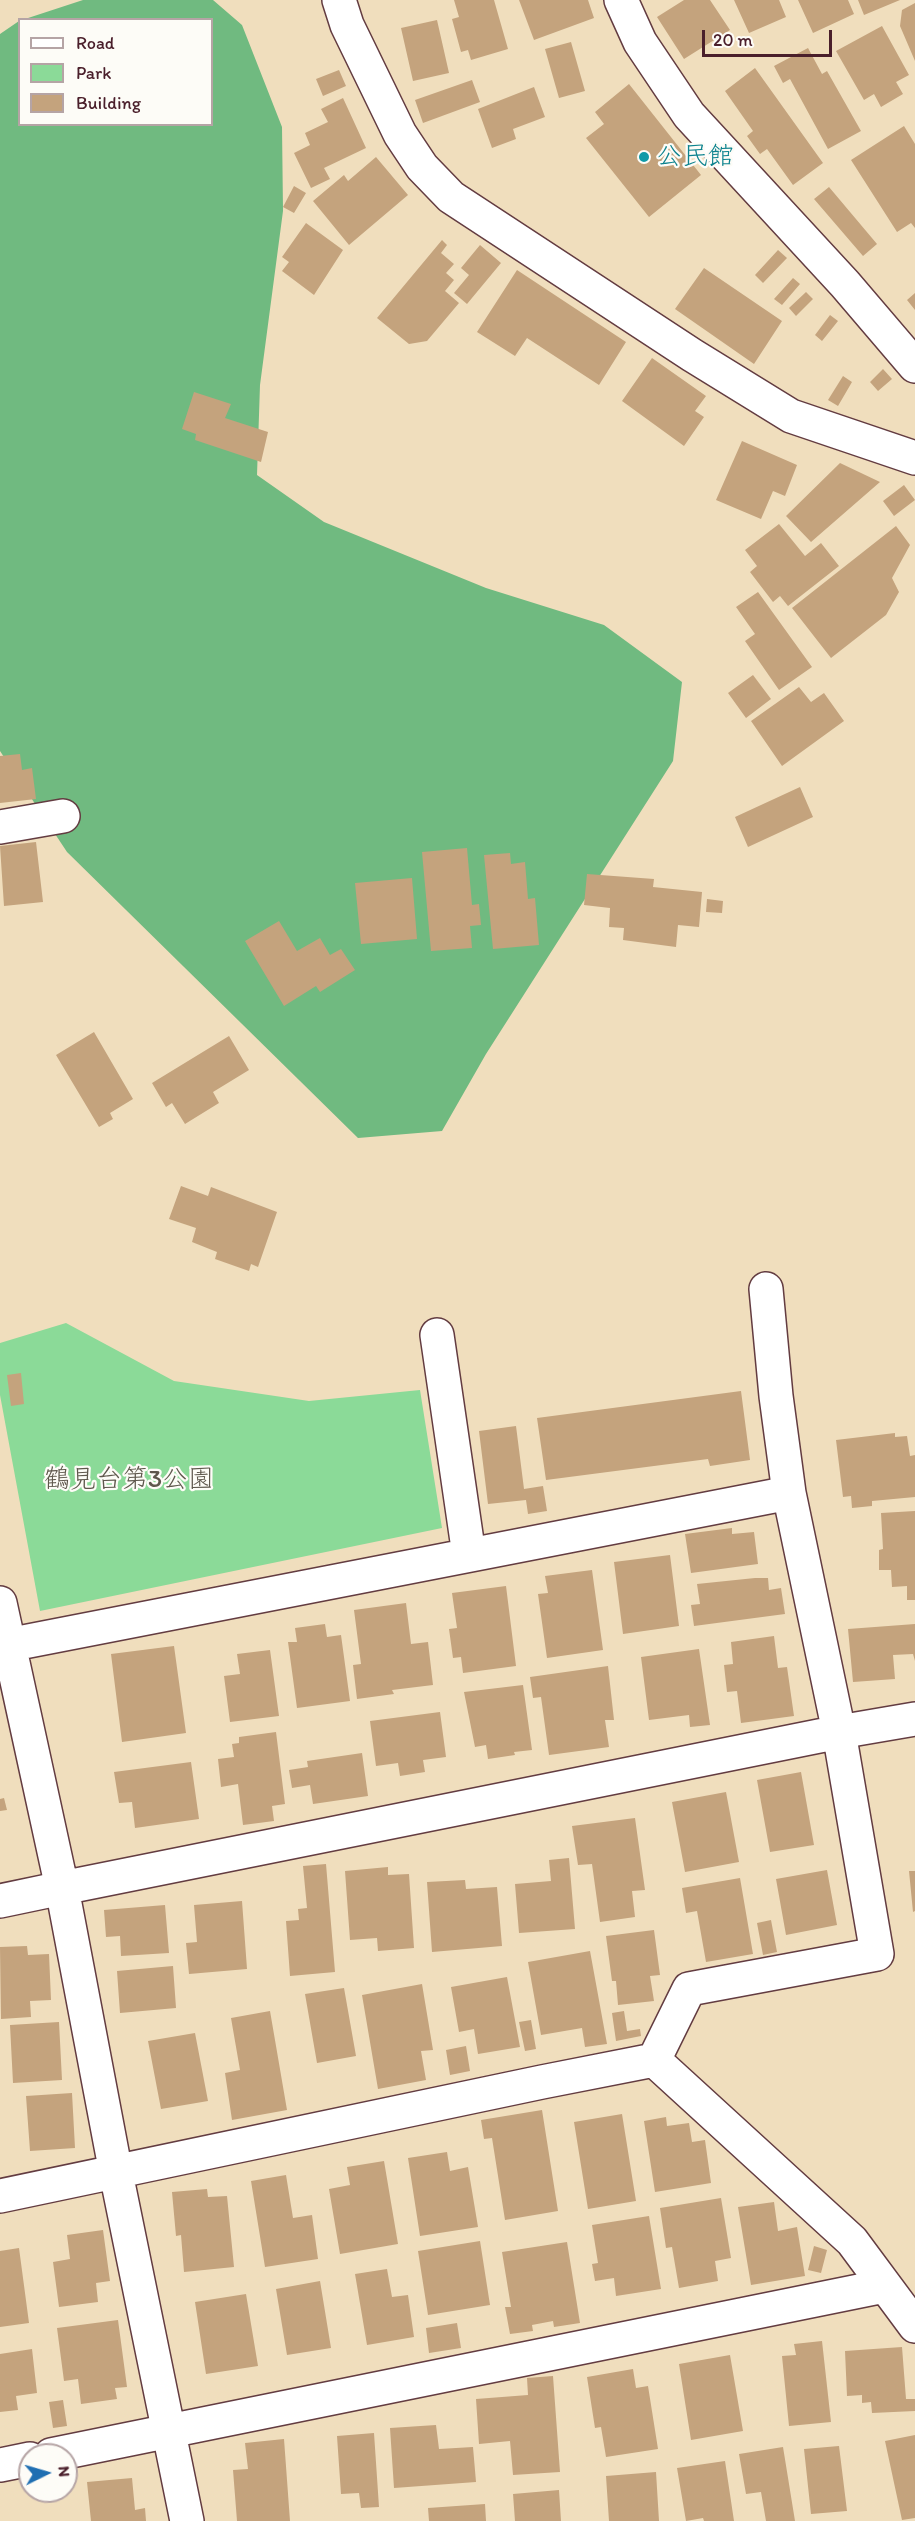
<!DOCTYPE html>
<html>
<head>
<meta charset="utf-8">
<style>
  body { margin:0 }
  #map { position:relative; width:915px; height:2521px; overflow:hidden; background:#f0debd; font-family:Itim,sans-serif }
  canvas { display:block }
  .legend { position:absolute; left:18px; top:18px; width:195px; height:108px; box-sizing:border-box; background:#fdfcf7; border:2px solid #b5a4a5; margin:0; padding:8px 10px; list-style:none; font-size:18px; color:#4a1f2b }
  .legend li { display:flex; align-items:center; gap:12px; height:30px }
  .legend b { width:30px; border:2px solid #b5a4a5 }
  .north { position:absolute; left:18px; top:2443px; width:60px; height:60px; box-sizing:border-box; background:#fdfcf7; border:2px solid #b5a4a5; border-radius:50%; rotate:85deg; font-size:16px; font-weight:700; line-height:24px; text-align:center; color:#4a1f2b }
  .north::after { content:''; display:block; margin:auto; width:21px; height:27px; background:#1f6fb2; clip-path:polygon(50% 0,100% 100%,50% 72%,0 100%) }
  .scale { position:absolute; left:702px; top:30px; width:130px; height:27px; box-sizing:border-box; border:3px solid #4a1f2b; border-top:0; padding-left:8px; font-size:18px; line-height:21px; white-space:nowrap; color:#4a1f2b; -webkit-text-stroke:4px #fdfcf7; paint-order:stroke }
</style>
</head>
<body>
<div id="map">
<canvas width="915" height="2521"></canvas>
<ul class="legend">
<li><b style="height:8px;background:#fff"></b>Road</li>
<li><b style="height:16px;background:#8bda98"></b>Park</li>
<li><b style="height:16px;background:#c4a37d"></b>Building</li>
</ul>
<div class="north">N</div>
<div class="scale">20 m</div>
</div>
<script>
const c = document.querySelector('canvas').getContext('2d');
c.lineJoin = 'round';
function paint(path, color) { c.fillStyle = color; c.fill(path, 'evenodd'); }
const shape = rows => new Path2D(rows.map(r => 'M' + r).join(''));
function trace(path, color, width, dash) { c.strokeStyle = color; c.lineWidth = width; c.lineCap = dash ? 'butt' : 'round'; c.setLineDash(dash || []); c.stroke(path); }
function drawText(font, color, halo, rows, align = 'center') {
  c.font = font + ' Itim,"Klee One",sans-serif'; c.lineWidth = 4.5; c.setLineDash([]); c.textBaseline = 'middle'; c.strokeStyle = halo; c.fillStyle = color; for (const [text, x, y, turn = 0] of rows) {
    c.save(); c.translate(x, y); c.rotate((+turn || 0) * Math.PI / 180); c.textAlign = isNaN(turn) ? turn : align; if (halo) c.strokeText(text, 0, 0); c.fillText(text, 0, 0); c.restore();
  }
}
paint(shape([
  [66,1323,174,1381,309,1401,420,1390,442,1528,40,1611,0,1395,0,1343]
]), '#8bda98');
paint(shape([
  [83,0,213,0,242,25,282,127,283,211,260,385,257,475,324,522,486,588,604,625,682,682,673,761,486,1054,442,1131,358,1138,67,852,0,751,0,34,19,21,20,124,212,124,212,20,25,19]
]), '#70ba80');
paint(shape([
  [454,0,494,0,508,49,471,60,468,50,461,52,452,19,459,17],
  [519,0,588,0,594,18,534,40],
  [684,0,710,0,730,30,684,59,657,17],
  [734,0,779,0,786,17,749,33],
  [798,0,848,0,854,14,813,33],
  [858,0,900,0,864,15],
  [915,3,915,61,900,26,902,10],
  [437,20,449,73,413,81,401,28],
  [882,26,909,75,896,82,903,94,881,107,874,94,864,100,836,51],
  [571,42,585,91,559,98,545,49],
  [808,48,822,74,827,71,861,131,828,149,790,79,783,83,774,66],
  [755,68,823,163,793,185,767,149,760,154,747,136,753,131,725,91],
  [339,70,346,86,323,96,316,79],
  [472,80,480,102,423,123,415,100],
  [629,84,701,175,649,217,586,138,604,124,595,112],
  [534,87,545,117,513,129,516,139,492,148,478,109],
  [343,98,366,148,324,168,330,179,311,188,294,153,310,145,305,133,328,122,321,109],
  [904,126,915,144,915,228,911,223,897,232,851,160],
  [376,157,408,195,349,245,313,201,344,175,348,181],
  [294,186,306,193,294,213,283,207],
  [829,187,877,244,863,256,814,199],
  [306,223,343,250,314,295,282,271,289,262,282,257],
  [442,240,447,245,441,253,454,264,446,273,454,280,445,291,459,303,427,341,409,344,377,318],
  [480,245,501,263,467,304,454,293,469,275,461,268],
  [778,250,787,258,763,283,755,275],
  [704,268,782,321,754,364,675,309],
  [517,270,626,342,599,385,527,338,515,356,477,332],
  [793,278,800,284,782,305,774,299],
  [806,292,813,299,796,316,789,308],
  [915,293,915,310,907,300],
  [830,315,838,321,822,341,815,335],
  [652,358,706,396,695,411,704,417,684,446,622,401],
  [883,369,892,379,878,391,870,382],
  [843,376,852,382,838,406,828,400],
  [194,392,231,404,225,418,268,432,261,462,195,440,196,434,182,429],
  [742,441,797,465,785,496,773,491,761,519,716,500],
  [840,463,880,482,811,542,786,516],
  [904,485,915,500,894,516,883,501],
  [779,524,805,556,821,543,839,566,788,606,780,596,773,602,750,572,757,566,745,550],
  [896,526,910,545,892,578,899,592,886,615,831,658,792,608],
  [758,592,812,667,779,690,745,641,755,634,736,607],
  [753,675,771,699,746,718,728,693],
  [799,687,811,702,824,693,844,721,782,766,751,721],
  [20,754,22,770,32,768,36,799,0,803,0,756],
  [800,787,813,817,748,847,735,817],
  [36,842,43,902,4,906,0,846],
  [467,848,472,905,479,904,481,925,470,926,472,948,431,951,422,852],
  [510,853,511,864,525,862,528,899,535,898,539,945,493,949,484,855],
  [587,874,654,879,653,887,702,892,699,927,678,925,676,947,623,940,624,928,609,927,610,908,584,905],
  [412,878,417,939,361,944,355,883],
  [707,899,723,901,722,913,706,912],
  [279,921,297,951,320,938,330,955,341,949,355,970,320,992,316,986,284,1006,245,941],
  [94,1032,133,1099,110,1113,113,1119,99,1127,56,1055],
  [229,1036,249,1070,213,1092,219,1103,185,1124,172,1103,166,1107,152,1083],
  [181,1186,208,1196,211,1187,277,1212,258,1267,251,1264,249,1271,215,1259,217,1252,192,1242,196,1228,169,1219],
  [21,1373,24,1404,11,1406,7,1375],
  [741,1391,750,1460,710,1466,708,1459,546,1480,537,1418],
  [516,1426,524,1489,543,1486,547,1511,528,1514,526,1500,488,1504,479,1431],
  [895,1433,895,1437,907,1436,910,1456,915,1455,915,1497,872,1501,872,1506,852,1508,851,1496,843,1497,836,1440],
  [915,1511,915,1600,907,1600,907,1586,892,1587,891,1570,879,1570,879,1550,883,1549,881,1513],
  [732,1528,732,1534,754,1532,758,1564,691,1573,685,1534],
  [670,1555,679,1626,623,1634,614,1562],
  [592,1570,603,1650,547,1658,538,1594,548,1593,545,1576],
  [755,1578,768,1578,769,1590,781,1588,785,1614,694,1626,691,1605,700,1604,697,1584],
  [506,1586,516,1666,463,1673,461,1657,453,1658,449,1629,457,1628,452,1593],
  [406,1603,411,1644,428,1642,433,1685,392,1690,394,1694,357,1699,353,1665,361,1664,354,1610],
  [325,1624,327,1637,341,1635,350,1701,297,1708,288,1642,297,1642,295,1628],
  [915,1624,915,1661,913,1654,893,1655,895,1679,853,1682,848,1629],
  [774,1636,778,1668,787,1667,794,1716,741,1723,737,1691,727,1692,724,1665,733,1664,731,1642],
  [174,1646,186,1733,122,1742,111,1654],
  [699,1649,710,1725,690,1727,689,1715,649,1720,641,1657],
  [270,1650,279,1716,230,1722,224,1676,240,1674,237,1654],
  [608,1666,614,1720,605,1720,609,1747,549,1755,541,1697,533,1698,530,1677],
  [523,1685,532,1750,514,1752,515,1755,488,1759,486,1745,475,1747,464,1692],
  [440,1712,446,1757,423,1760,425,1772,400,1776,398,1763,376,1766,370,1721],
  [276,1732,285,1804,272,1806,274,1821,243,1825,238,1784,221,1787,218,1759,234,1757,232,1744,239,1743,239,1737],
  [362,1753,368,1796,313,1804,310,1785,292,1788,289,1770,308,1767,307,1761],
  [191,1762,199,1819,135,1828,132,1802,119,1803,114,1772],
  [801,1772,814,1845,770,1852,757,1780],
  [726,1792,739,1862,685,1872,672,1802],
  [4,1798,7,1810,0,1811,0,1799],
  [635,1818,645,1890,632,1891,635,1917,600,1922,592,1864,578,1865,572,1826],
  [569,1858,575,1929,519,1933,515,1884,551,1881,549,1860],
  [326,1864,335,1972,290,1976,286,1921,299,1920,298,1909,307,1908,303,1866],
  [388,1867,388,1875,409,1874,414,1948,378,1951,377,1938,350,1940,345,1871],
  [827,1870,837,1925,786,1935,776,1879],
  [909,1871,915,1871,915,1911,913,1912],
  [740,1878,753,1954,706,1962,697,1911,686,1913,682,1888],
  [465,1880,466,1889,497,1887,502,1946,432,1952,427,1882],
  [242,1901,247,1969,189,1974,186,1943,197,1942,194,1905],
  [165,1905,169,1953,121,1956,120,1936,106,1937,104,1910],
  [771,1920,777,1952,763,1955,757,1923],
  [654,1930,660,1975,650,1976,654,2001,618,2005,616,1981,612,1981,606,1936],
  [27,1946,28,1955,49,1954,51,2000,30,2001,31,2017,1,2019,0,1947],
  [590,1951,607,2044,585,2047,582,2028,541,2035,528,1962],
  [173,1966,176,2008,120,2013,117,1971],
  [507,1977,520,2047,478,2054,474,2029,459,2032,451,1987],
  [422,1984,433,2050,421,2051,426,2080,378,2089,362,1995],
  [344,1988,356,2056,317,2063,305,1994],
  [270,2011,287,2110,232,2120,225,2073,240,2070,231,2018],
  [624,2011,627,2031,640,2029,641,2036,616,2041,612,2013],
  [531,2020,536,2049,525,2051,519,2022],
  [59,2022,62,2080,13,2083,10,2025],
  [195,2033,208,2101,161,2109,148,2041],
  [466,2046,470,2071,450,2075,446,2050],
  [72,2093,75,2148,30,2151,26,2096],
  [542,2110,558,2211,505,2220,492,2138,484,2139,481,2120],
  [622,2114,636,2201,588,2209,574,2122],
  [666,2117,667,2126,689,2123,692,2142,705,2140,711,2183,655,2192,644,2121],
  [447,2152,450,2171,468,2167,478,2227,420,2236,408,2158],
  [384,2161,398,2244,340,2254,329,2189,350,2185,347,2167],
  [286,2175,293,2218,312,2215,318,2259,265,2267,251,2181],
  [207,2189,208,2197,227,2196,234,2267,184,2272,181,2235,176,2236,172,2192],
  [721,2198,731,2258,715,2261,718,2281,679,2288,672,2247,666,2248,660,2208],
  [774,2202,778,2231,797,2227,805,2276,751,2285,738,2207],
  [649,2216,661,2289,616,2296,614,2278,595,2281,592,2264,598,2263,592,2225],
  [103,2230,110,2281,96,2283,98,2302,59,2307,53,2262,70,2259,67,2235],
  [480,2241,490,2305,428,2315,418,2251],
  [567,2242,580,2323,554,2327,553,2321,532,2325,533,2331,510,2334,505,2307,511,2307,502,2252],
  [814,2246,827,2250,821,2273,808,2270],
  [19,2248,29,2323,0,2327,0,2251],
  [387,2269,392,2297,408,2295,414,2337,367,2345,355,2274],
  [320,2281,331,2348,287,2355,276,2289],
  [246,2294,258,2366,206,2374,195,2302],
  [118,2320,127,2387,115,2388,117,2399,81,2404,78,2379,64,2381,57,2328],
  [457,2323,461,2348,429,2353,426,2328],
  [822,2341,831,2422,789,2426,782,2356,796,2355,794,2344],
  [902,2347,906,2399,915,2399,915,2411,872,2413,871,2402,862,2403,862,2395,847,2396,845,2351],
  [32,2349,37,2393,16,2396,18,2410,0,2412,0,2354],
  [730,2355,743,2431,691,2440,679,2364],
  [633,2369,636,2388,648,2386,658,2449,606,2457,601,2427,595,2428,587,2377],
  [553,2376,560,2472,513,2475,510,2441,479,2444,476,2399,528,2395,527,2378],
  [63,2400,67,2426,53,2428,49,2402],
  [436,2425,439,2449,473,2447,476,2482,394,2488,390,2428],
  [374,2433,379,2507,361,2508,359,2493,341,2494,337,2436],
  [915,2435,915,2518,902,2520,885,2441],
  [284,2439,290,2521,237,2521,233,2470,248,2469,245,2443],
  [839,2446,847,2511,811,2514,804,2449],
  [783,2447,795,2521,766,2521,761,2492,746,2494,739,2454],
  [725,2461,734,2521,704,2521,703,2518,686,2521,677,2468],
  [656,2472,659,2521,609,2521,606,2476],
  [132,2478,135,2510,145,2508,146,2521,91,2521,87,2482],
  [559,2490,561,2521,515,2521,513,2494],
  [485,2504,486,2521,429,2521,428,2508]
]), '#c4a37d');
const minor = shape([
  [339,0,347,25,400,134,422,167,451,197,692,355,791,416,915,458],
  [621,0,640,42,689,115,845,284,915,366],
  [0,827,63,816],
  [766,1289,776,1396,789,1493],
  [437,1335,469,1555],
  [0,1603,62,1888,116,2173,187,2521],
  [8,1645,789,1493,839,1732,877,1954,689,1989,654,2060],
  [62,1888,839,1732,915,1719],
  [654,2060,852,2241,915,2326],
  [0,2196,542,2082,654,2060],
  [51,2455,884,2286],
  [0,2465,30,2459]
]);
const tertiary = shape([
  [0,1901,62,1888]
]);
trace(minor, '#633c41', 36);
trace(tertiary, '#633c41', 36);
trace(minor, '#fff', 33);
trace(tertiary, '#fff', 33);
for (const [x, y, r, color] of [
  [644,157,6,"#0f9aa8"]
]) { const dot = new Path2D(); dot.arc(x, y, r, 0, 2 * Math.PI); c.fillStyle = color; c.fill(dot); trace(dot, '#fdfcf7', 2); }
drawText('26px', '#0d838f', '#fdfcf7', [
  ["公民館",656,157]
], 'left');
drawText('26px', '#5e574c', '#fdfcf7', [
  ["鶴見台第3公園",129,1480]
]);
</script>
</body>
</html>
